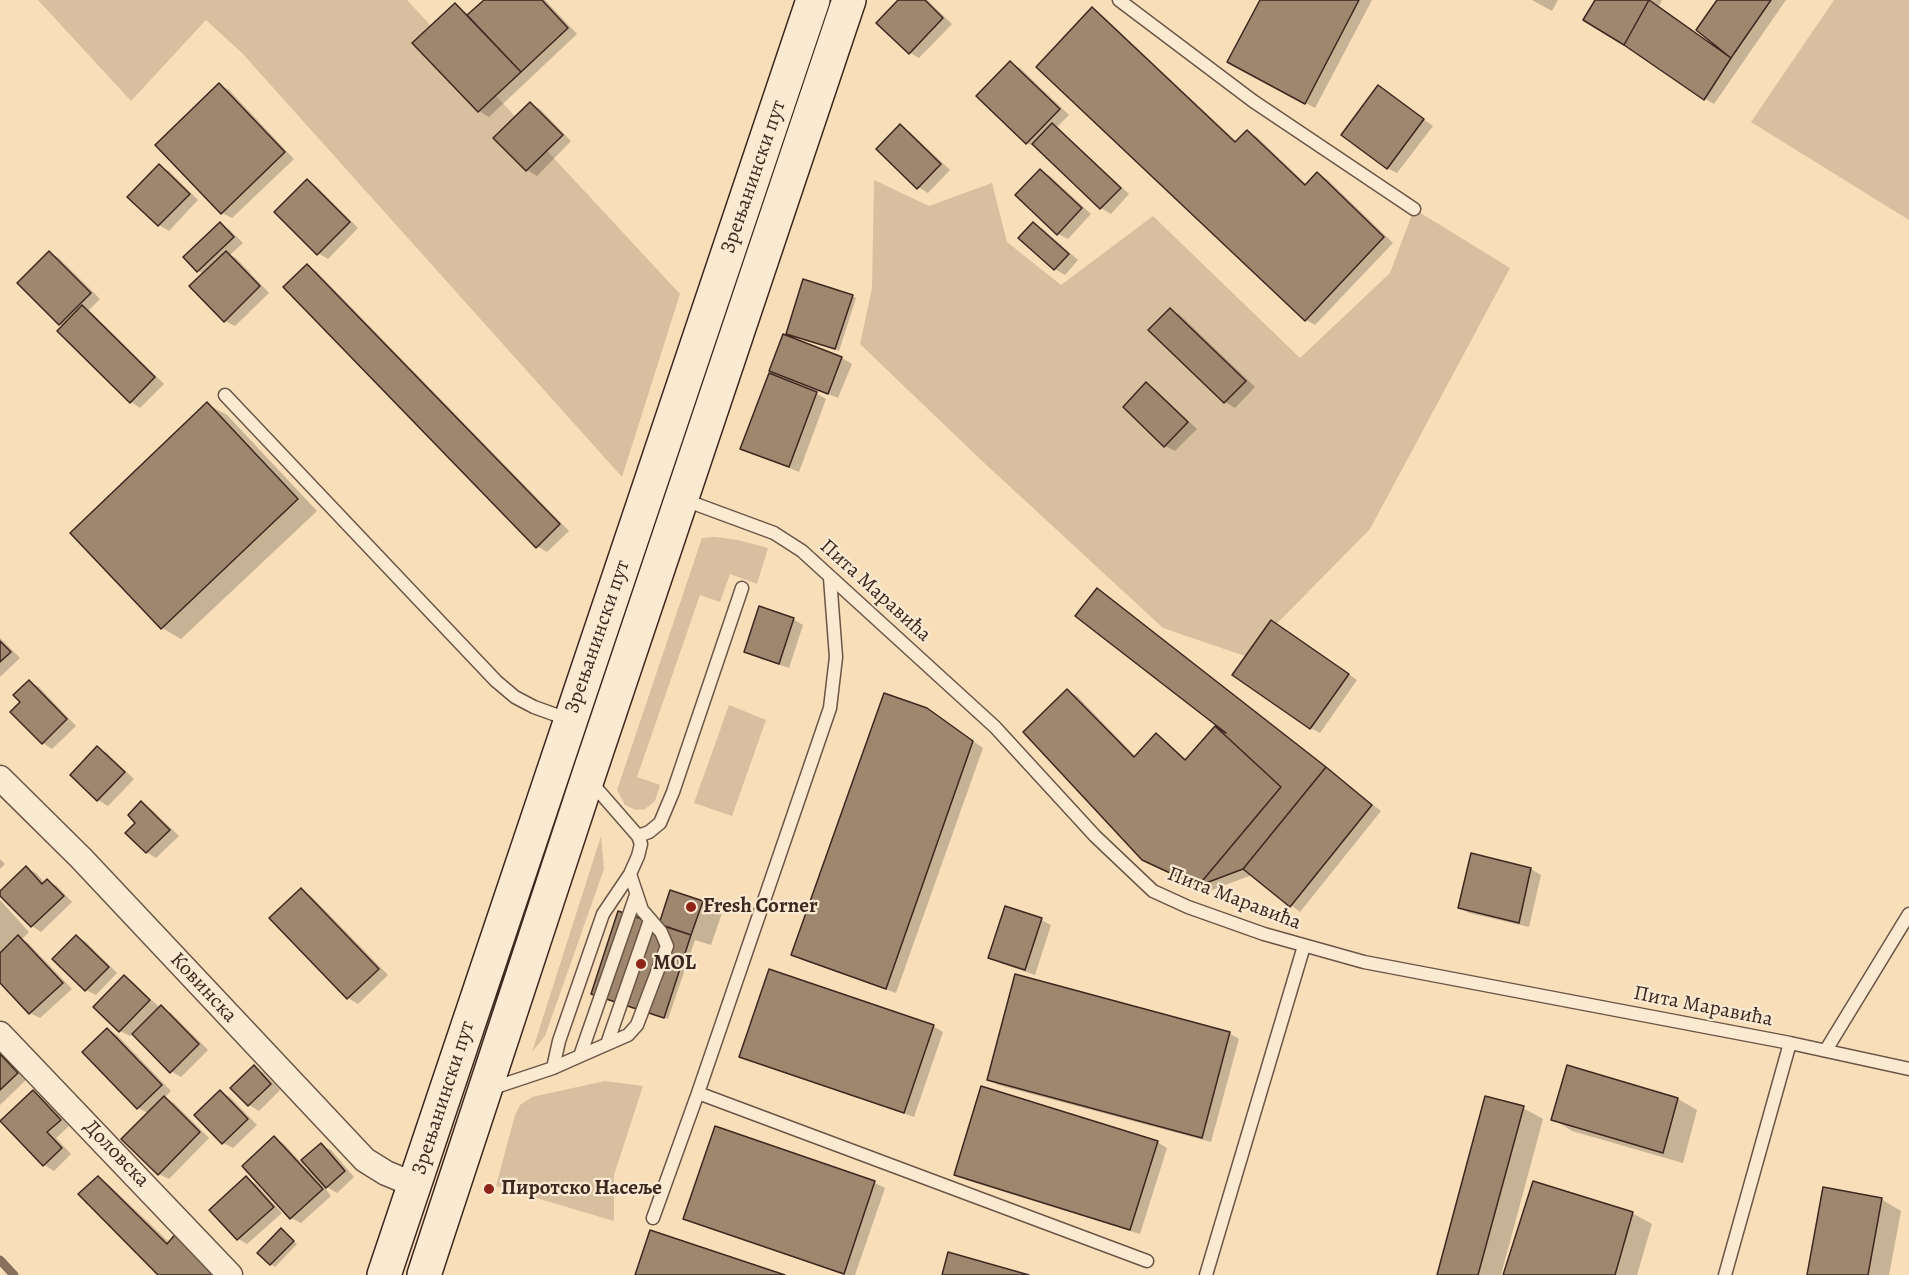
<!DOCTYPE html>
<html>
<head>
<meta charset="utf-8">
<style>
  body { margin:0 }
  canvas { display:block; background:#f8deb9 }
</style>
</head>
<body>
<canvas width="1909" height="1275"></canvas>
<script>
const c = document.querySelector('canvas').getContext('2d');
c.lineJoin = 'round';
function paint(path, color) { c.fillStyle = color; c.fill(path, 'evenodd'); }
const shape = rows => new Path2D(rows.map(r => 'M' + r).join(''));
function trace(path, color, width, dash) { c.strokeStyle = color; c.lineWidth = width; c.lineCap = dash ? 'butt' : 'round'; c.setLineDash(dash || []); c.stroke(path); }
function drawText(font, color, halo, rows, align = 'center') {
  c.font = font + ' Alegreya,serif'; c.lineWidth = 4.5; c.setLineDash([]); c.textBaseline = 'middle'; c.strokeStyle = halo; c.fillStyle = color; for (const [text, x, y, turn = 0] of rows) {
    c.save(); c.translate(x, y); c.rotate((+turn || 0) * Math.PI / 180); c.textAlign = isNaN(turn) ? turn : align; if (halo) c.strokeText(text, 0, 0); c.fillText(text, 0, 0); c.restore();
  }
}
paint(shape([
  [38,0,407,0,680,294,622,477,242,53,206,20,131,101],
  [1834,0,1909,0,1909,220,1751,122],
  [874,180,929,206,992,183,1007,242,1061,285,1153,216,1300,358,1390,273,1414,209,1510,268,1370,529,1245,656,1163,628,980,459,860,344,872,288],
  [715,537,738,540,768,548,757,584,730,574,720,602,700,595,637,777,660,785,655,801,645,809,636,810,625,805,617,790,702,538],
  [729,705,766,720,732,816,694,803],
  [601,836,604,869,545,1036,532,1052],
  [605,1081,643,1086,614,1175,614,1221,496,1186,515,1115,520,1105,532,1097]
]), '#d8bf9f');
paint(shape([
  [486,0,545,0,577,34,489,117,479,111,415,43,455,5,470,15],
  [900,0,927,0,952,24,919,58,909,52],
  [1261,0,1372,0,1315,108,1238,67],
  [1532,0,1558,0,1552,11],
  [1596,0,1662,0,1659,6,1714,46,1719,0,1786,0,1714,104,1704,98],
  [1093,9,1102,15,1237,142,1247,132,1257,137,1307,185,1317,174,1327,179,1393,243,1315,325,1306,320],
  [1010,63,1020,68,1069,115,1057,127,1129,194,1111,214,1101,208,1038,148,1027,143,979,96],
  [219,85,229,90,294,159,232,218,222,213],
  [1379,87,1433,126,1397,173,1387,168],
  [530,104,540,109,571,141,537,176,527,170],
  [901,126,910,132,950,170,928,193,918,187],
  [159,166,169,171,198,200,169,231,159,225,129,196],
  [1040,171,1050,176,1091,214,1068,239,1058,234],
  [307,181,317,187,358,228,328,259,318,253],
  [220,224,230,230,243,243,230,255,236,258,269,293,235,326,225,321,204,274,198,271],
  [1034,224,1043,229,1078,260,1065,275,1055,269,1020,238],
  [50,253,59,258,100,299,89,310,164,384,140,408,131,402,60,324],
  [307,266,317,272,569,531,547,552,537,546],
  [852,296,856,298,839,351,792,335],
  [1170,309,1180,315,1255,387,1235,408,1225,402,1150,330],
  [784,336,842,358,852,364,838,398,771,371],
  [1147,384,1156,390,1197,429,1175,451,1165,446],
  [816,393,826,399,799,472,742,448],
  [207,404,227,415,317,511,181,639,162,628],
  [1097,589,1107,595,1381,811,1300,912,1252,875,1209,891,1154,865,1068,691,1077,696,1136,757,1156,735,1166,741,1187,760,1215,728,1227,734],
  [793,619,803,625,789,668,756,657,746,652],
  [1281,627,1357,680,1320,733,1311,728],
  [0,638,20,658,0,677],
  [30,682,39,687,76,726,52,749,43,743,22,702],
  [937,716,983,748,896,993,802,960,792,954],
  [97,748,107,753,134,779,108,806,98,800,72,775],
  [142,803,151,809,179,836,156,858,146,852,137,823],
  [1472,855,1531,869,1541,875,1529,927,1469,913,1460,908],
  [0,859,5,864,0,869],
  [26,868,36,873,45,883,48,881,57,886,72,902,41,932,32,926,0,894],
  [301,890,311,896,388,975,358,1004,348,998],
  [0,900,29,932,22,939,28,943,72,989,40,1018,30,1013,0,981],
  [702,902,722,913,711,945,695,940,668,1019,597,996,666,927,660,923],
  [1041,920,1051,925,1035,975,1000,963,990,957],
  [77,937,86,942,117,973,96,995,86,990],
  [125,977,134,983,160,1008,171,1013,208,1050,181,1077,171,1071,133,1033,130,1036,120,1031],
  [933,1026,943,1032,914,1117,751,1061,741,1056],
  [108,1030,117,1035,171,1091,164,1098,174,1103,209,1138,169,1179,159,1174,148,1113,138,1108],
  [1229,1033,1239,1039,1211,1142,998,1085,988,1079],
  [0,1050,27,1079,0,1105],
  [254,1067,264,1073,280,1090,259,1111,249,1105],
  [1568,1067,1678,1099,1697,1110,1683,1163,1572,1131,1553,1119],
  [33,1092,43,1097,69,1126,56,1138,71,1154,54,1171,44,1165,2,1121],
  [220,1092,230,1097,257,1125,233,1148,223,1143,196,1115],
  [1523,1108,1543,1119,1501,1275,1438,1275],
  [716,1128,875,1183,885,1188,855,1275,844,1275,695,1223,685,1218],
  [274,1138,284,1144,308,1170,321,1145,331,1150,354,1177,337,1193,322,1184,331,1196,301,1223,291,1218],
  [1157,1142,1167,1148,1140,1234,966,1180,956,1174],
  [98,1178,108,1184,170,1243,159,1275],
  [246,1178,256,1184,282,1213,247,1244,238,1239],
  [1881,1199,1901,1211,1889,1275,1808,1275],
  [1632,1213,1652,1224,1637,1275,1505,1275],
  [282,1230,297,1244,275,1267,271,1264]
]), '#0003');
trace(shape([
  [0,1260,14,1275]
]), '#87705c', 9);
const building = shape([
  [484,0,542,0,568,28,521,72,467,15,484,0],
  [898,0,925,0,943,18,909,54,876,23,898,0],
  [1260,0,1359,0,1305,104,1227,62,1260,0],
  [1595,0,1649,0,1624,45,1583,20,1595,0],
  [1649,0,1731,58,1704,100,1624,45,1649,0],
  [1717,0,1771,0,1731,58,1696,30,1717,0],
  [455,3,521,72,478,112,412,43,455,3],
  [1092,7,1235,142,1247,130,1305,185,1317,172,1384,237,1305,321,1036,67,1092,7],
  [1010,61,1060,109,1026,144,976,96,1010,61],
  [219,83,285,152,221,214,155,145,219,83],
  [1378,85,1424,119,1387,169,1341,135,1378,85],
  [530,102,563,135,526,171,493,138,530,102],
  [1052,123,1121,188,1100,209,1032,144,1052,123],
  [900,124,941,164,917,189,876,149,900,124],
  [159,164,190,194,158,226,127,197,159,164],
  [1040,169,1082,208,1057,235,1015,195,1040,169],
  [307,179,350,222,317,255,274,212,307,179],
  [220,222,234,237,197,272,183,257,220,222],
  [1033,222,1069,254,1054,270,1018,238,1033,222],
  [49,251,91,293,59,325,17,283,49,251],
  [226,251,260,286,224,322,189,286,226,251],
  [307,264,560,524,536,548,283,287,307,264],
  [803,279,853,295,835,349,786,334,803,279],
  [82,305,155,377,130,403,57,331,82,305],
  [1170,308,1246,381,1224,403,1148,330,1170,308],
  [783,334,842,357,828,394,769,371,783,334],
  [769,373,817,392,789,467,740,449,769,373],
  [1146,382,1188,422,1164,447,1123,407,1146,382],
  [207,402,298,499,161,629,70,533,207,402],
  [1097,588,1326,767,1243,869,1198,886,1281,787,1215,726,1226,733,1075,616,1097,588],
  [759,606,794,618,779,664,744,652,759,606],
  [1271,620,1349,674,1310,729,1232,675,1271,620],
  [0,641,11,652,0,662,0,641],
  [29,680,67,719,42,744,10,712,20,702,13,695,29,680],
  [1067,689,1134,757,1156,733,1185,760,1215,726,1281,787,1198,886,1142,860,1023,732,1067,689],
  [884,693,927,708,973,741,886,989,791,955,884,693],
  [97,746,125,772,97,801,70,775,97,746],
  [1326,767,1372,805,1290,907,1243,869,1326,767],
  [141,801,170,830,146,853,125,833,135,823,128,815,141,801],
  [1471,853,1531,868,1519,923,1458,908,1471,853],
  [26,866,42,884,47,879,64,896,31,927,0,896,0,891,26,866],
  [301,888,379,969,347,999,269,918,301,888],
  [670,890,703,901,691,935,659,924,670,890],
  [1005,906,1042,918,1025,970,988,958,1005,906],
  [618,911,691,935,664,1018,591,994,618,911],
  [18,935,63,983,29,1014,0,983,0,953,18,935],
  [76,935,109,967,85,991,52,959,76,935],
  [769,969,934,1025,904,1113,739,1057,769,969],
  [1015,974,1230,1032,1202,1138,987,1080,1015,974],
  [124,975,150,1000,119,1032,93,1007,124,975],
  [161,1005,199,1044,170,1073,132,1034,161,1005],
  [107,1028,162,1085,137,1109,82,1052,107,1028],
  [0,1054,18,1073,0,1090,0,1054],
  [254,1065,271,1084,248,1106,230,1088,254,1065],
  [1567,1065,1678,1098,1663,1153,1551,1120,1567,1065],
  [981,1086,1158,1141,1130,1230,954,1175,981,1086],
  [33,1090,61,1120,47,1132,62,1148,43,1166,0,1121,33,1090],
  [220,1090,248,1119,222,1144,194,1115,220,1090],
  [164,1096,200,1132,158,1175,121,1139,164,1096],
  [1485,1096,1524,1106,1478,1275,1437,1275,1485,1096],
  [715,1126,875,1181,844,1274,683,1219,715,1126],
  [274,1136,323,1189,290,1219,242,1166,274,1136],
  [321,1143,345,1171,326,1188,301,1160,321,1143],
  [98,1176,167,1244,178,1231,222,1275,158,1275,78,1194,98,1176],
  [246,1176,274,1207,237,1240,209,1210,246,1176],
  [1533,1181,1633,1212,1615,1275,1503,1275,1533,1181],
  [1823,1187,1882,1198,1868,1275,1807,1275,1823,1187],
  [281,1228,294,1241,270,1265,257,1253,281,1228],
  [650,1230,785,1275,635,1275,650,1230],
  [948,1252,1029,1275,942,1275,948,1252]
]);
paint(building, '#9e866f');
trace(building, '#3d271f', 1.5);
const lane = shape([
  [1119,0,1253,101,1414,209],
  [225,395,496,681,515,697,534,707,570,720],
  [682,499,774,533,802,551,995,727,1095,836,1153,891,1188,907,1264,934,1364,962,1790,1043,1909,1069],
  [638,836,649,832,660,823,673,792,742,588],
  [607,1044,650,920],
  [1826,1050,1909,914],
  [580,1056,628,1035,637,1025,667,946,661,932,642,910,630,874],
  [553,1068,580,1056,636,895],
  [490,1089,553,1068,559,1041,603,914,630,874,638,856,641,844,638,836,590,781],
  [698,1093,1147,1261],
  [653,1218,698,1093,830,708,836,657,830,578],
  [1206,1275,1304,946],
  [1725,1275,1790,1043]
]);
const street = shape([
  [0,778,81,858,365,1160,386,1173,415,1185],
  [0,1034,230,1275]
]);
const secondary = shape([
  [384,1275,813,0],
  [424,1275,588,777,849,0]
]);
trace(lane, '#6c5546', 15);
trace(street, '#6c5546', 27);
trace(secondary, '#3d271f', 36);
trace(lane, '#faead2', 12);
trace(street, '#faead2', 24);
trace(secondary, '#faead2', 33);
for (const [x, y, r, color] of [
  [691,907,6,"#8f2418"],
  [641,964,6,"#8f2418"],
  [489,1189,6,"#8f2418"]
]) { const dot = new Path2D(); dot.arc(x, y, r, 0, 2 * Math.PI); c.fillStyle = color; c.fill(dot); trace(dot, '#faead2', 2); }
drawText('21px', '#3d271f', '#faead2', [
  ["Зрењанински пут",754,177,-71],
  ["Пита Маравића",875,591,42],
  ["Зрењанински пут",598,637,-71],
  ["Пита Маравића",1234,899,21],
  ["Ковинска",203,988,47],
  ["Пита Маравића",1703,1007,11],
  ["Зрењанински пут",444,1098,-72],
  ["Доловска",116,1154,46]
]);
drawText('bold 21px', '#3d271f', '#faead2', [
  ["Fresh Corner",703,907],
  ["MOL",653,964],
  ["Пиротско Насеље",501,1189]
], 'left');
</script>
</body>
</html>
